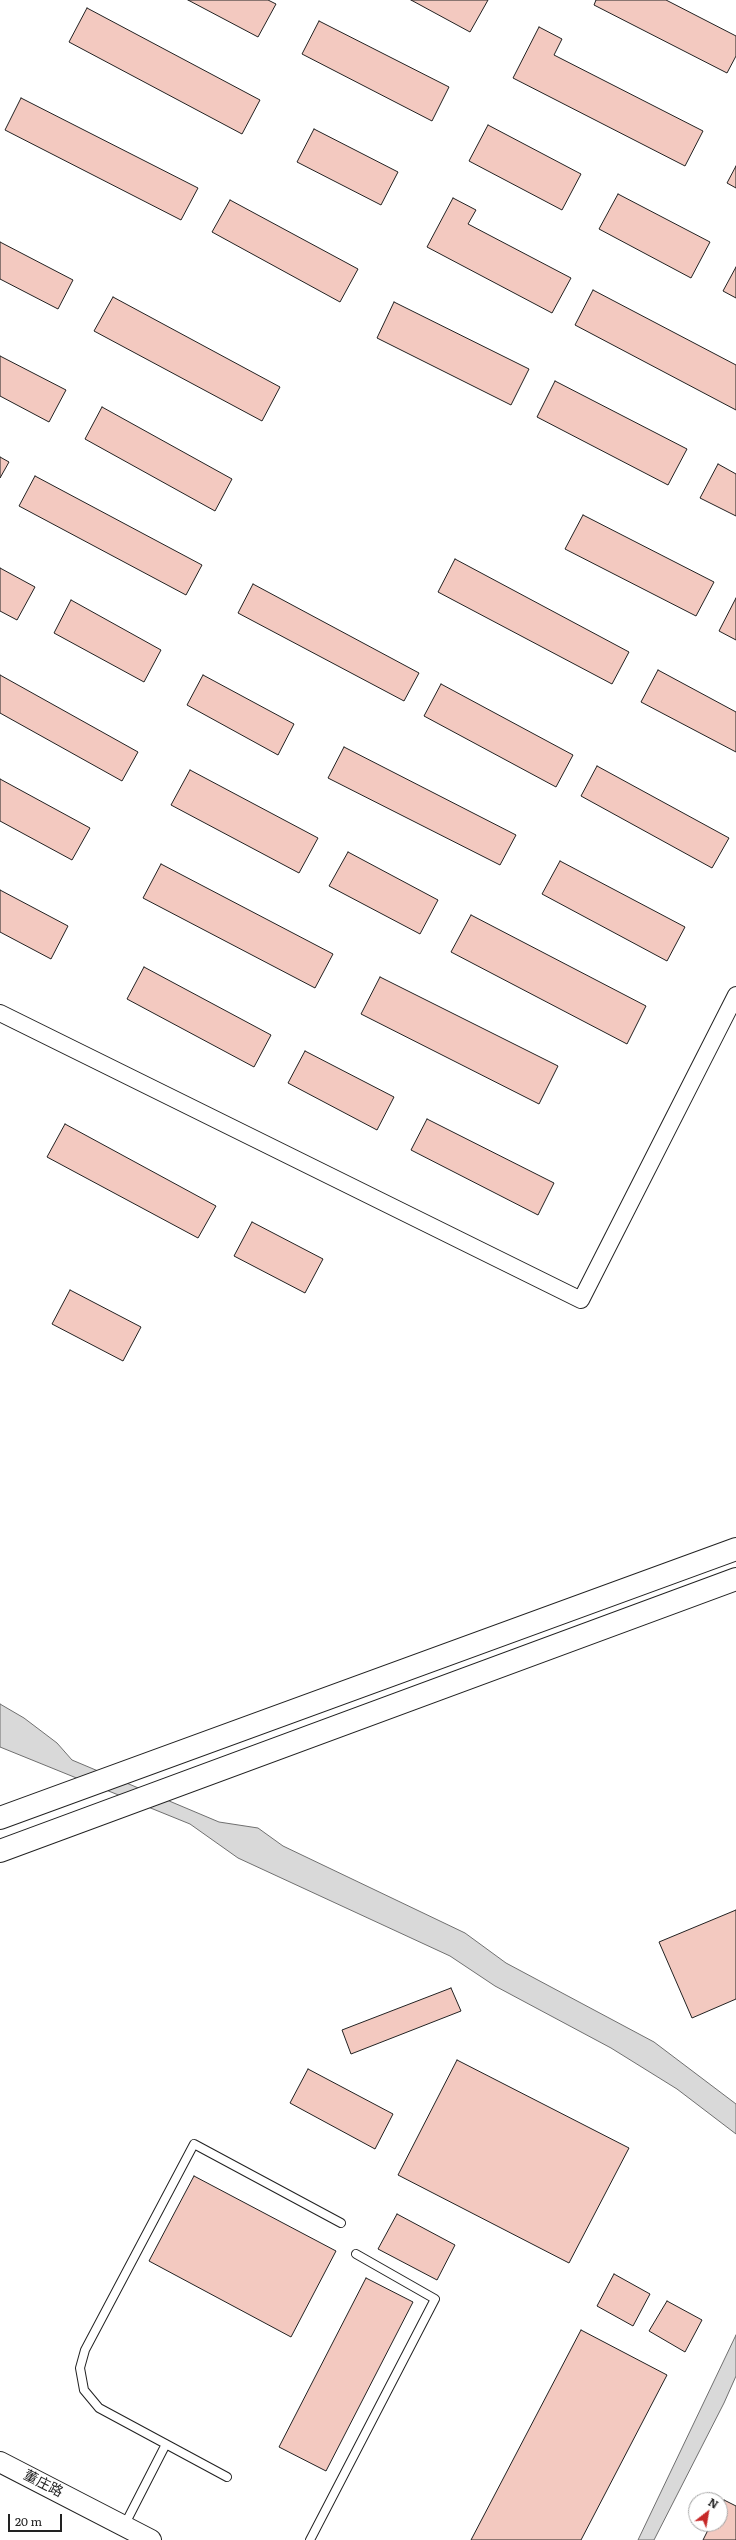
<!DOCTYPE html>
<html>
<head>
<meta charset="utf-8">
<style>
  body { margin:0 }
  #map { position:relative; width:736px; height:2540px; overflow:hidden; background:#fff; font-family:Literata,serif }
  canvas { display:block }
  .north { position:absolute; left:688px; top:2492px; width:40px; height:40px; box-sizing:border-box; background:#fff; border:1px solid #a7a7a7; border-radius:50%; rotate:31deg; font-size:11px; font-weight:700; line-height:16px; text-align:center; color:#222 }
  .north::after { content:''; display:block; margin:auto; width:14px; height:18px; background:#c62828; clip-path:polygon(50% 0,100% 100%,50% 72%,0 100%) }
  .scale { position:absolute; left:8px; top:2514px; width:54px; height:18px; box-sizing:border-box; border:2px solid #222; border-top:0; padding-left:5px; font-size:12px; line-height:14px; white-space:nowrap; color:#222; -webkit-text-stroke:3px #fff; paint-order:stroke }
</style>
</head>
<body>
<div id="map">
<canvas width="736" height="2540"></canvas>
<div class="north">N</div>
<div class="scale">20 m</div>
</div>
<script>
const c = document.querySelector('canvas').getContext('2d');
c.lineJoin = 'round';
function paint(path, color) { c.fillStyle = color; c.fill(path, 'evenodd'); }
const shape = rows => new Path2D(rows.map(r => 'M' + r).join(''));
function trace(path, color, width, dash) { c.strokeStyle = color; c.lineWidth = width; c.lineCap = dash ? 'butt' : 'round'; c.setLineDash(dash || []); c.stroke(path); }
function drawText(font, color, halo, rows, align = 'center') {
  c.font = font + ' Literata,"Noto Sans SC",serif'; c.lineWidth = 3; c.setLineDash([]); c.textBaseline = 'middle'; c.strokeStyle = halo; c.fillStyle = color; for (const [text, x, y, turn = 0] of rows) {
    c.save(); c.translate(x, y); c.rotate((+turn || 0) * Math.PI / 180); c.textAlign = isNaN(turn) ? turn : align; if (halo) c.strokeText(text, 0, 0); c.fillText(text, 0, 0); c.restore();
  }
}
const water = shape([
  [0,1704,24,1718,57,1743,72,1760,219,1822,258,1828,283,1846,465,1933,506,1963,654,2042,736,2104,736,2134,677,2089,611,2048,495,1986,450,1956,238,1858,190,1824,0,1747,0,1704],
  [736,2335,736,2376,724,2403,654,2540,638,2540,736,2335]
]);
paint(water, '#d9d9d9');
trace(water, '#6f6f6f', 1);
const building = shape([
  [188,0,268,0,276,4,258,37,188,0],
  [411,0,488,0,470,32,411,0],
  [596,0,666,0,736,36,736,56,727,73,594,5,596,0],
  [87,8,260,100,242,134,69,42,87,8],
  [319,21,449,87,432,121,302,54,319,21],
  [539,27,562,39,554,55,703,131,685,166,513,78,539,27],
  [21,98,198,188,181,220,5,130,21,98],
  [488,125,581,174,562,210,469,161,488,125],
  [314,129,398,172,381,205,297,162,314,129],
  [736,166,736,188,727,183,736,166],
  [618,194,710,242,691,278,599,229,618,194],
  [453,198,476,210,468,224,571,278,552,313,427,247,453,198],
  [230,200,358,269,340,302,212,232,230,200],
  [0,242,73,280,58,309,0,279,0,242],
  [736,267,736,298,723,291,736,267],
  [593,290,736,365,736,410,575,325,593,290],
  [113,297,280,387,262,421,94,331,113,297],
  [394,302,529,369,511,405,377,338,394,302],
  [0,356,66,390,49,422,0,396,0,356],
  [555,381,687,449,668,485,537,417,555,381],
  [102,407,232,479,215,511,85,439,102,407],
  [0,457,9,462,0,478,0,457],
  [718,464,736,474,736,516,700,498,718,464],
  [35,476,202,565,186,595,19,506,35,476],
  [583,515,714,582,696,616,565,549,583,515],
  [455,559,629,652,612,684,438,592,455,559],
  [0,568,35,587,17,620,0,611,0,568],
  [253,584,419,673,404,701,238,613,253,584],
  [736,598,736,640,719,631,736,598],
  [71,600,161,650,144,682,54,633,71,600],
  [658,670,736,712,736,752,641,702,658,670],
  [0,675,138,752,122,781,0,713,0,675],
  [203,675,294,724,278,755,187,705,203,675],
  [441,684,573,755,556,787,424,716,441,684],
  [344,747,516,835,500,865,328,778,344,747],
  [597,766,729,838,712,868,581,796,597,766],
  [190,770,318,838,299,873,171,805,190,770],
  [0,779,90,828,72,860,0,821,0,779],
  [348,852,438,900,420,934,329,886,348,852],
  [560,861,685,927,667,961,542,894,560,861],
  [161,864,333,954,315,988,143,898,161,864],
  [0,890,68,926,51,959,0,932,0,890],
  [471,915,646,1006,627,1044,451,952,471,915],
  [144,967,271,1035,254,1067,127,999,144,967],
  [380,977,558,1066,539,1104,361,1014,380,977],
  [305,1051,394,1097,377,1130,288,1083,305,1051],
  [427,1119,554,1183,538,1215,411,1150,427,1119],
  [65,1124,216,1206,198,1238,47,1157,65,1124],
  [252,1222,323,1259,305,1293,234,1256,252,1222],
  [70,1290,141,1327,123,1361,52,1324,70,1290],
  [736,1910,736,1999,692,2018,659,1942,736,1910],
  [451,1988,461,2011,351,2054,342,2030,451,1988],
  [457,2060,629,2148,569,2263,398,2175,457,2060],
  [308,2069,393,2114,375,2149,290,2103,308,2069],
  [194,2176,336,2251,291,2337,149,2261,194,2176],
  [397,2214,455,2245,437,2280,378,2249,397,2214],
  [614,2274,650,2294,633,2326,597,2306,614,2274],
  [366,2278,413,2302,326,2471,279,2447,366,2278],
  [667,2301,702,2320,685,2352,649,2331,667,2301],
  [581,2330,667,2375,581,2540,471,2540,581,2330],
  [724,2500,736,2506,736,2540,703,2540,711,2524,720,2524,720,2507,724,2500]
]);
paint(building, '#f3c9c0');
trace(building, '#222', 1);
const service = shape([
  [227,2477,99,2408,84,2390,80,2368,85,2350,194,2144,341,2223],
  [124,2526,166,2444],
  [310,2540,435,2299,356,2254]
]);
const minor = shape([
  [0,1013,581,1300,736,995]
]);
const tertiary = shape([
  [0,2462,151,2540]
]);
const trunk = shape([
  [0,1818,736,1549],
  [0,1851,736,1579]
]);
trace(service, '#222', 10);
trace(minor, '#222', 18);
trace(tertiary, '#222', 22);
trace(trunk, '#222', 24);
trace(service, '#fff', 8);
trace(minor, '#fff', 16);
trace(tertiary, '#fff', 20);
trace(trunk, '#fff', 22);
drawText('14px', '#222', '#fff', [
  ["董庄路",43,2484,27]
]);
</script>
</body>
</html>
